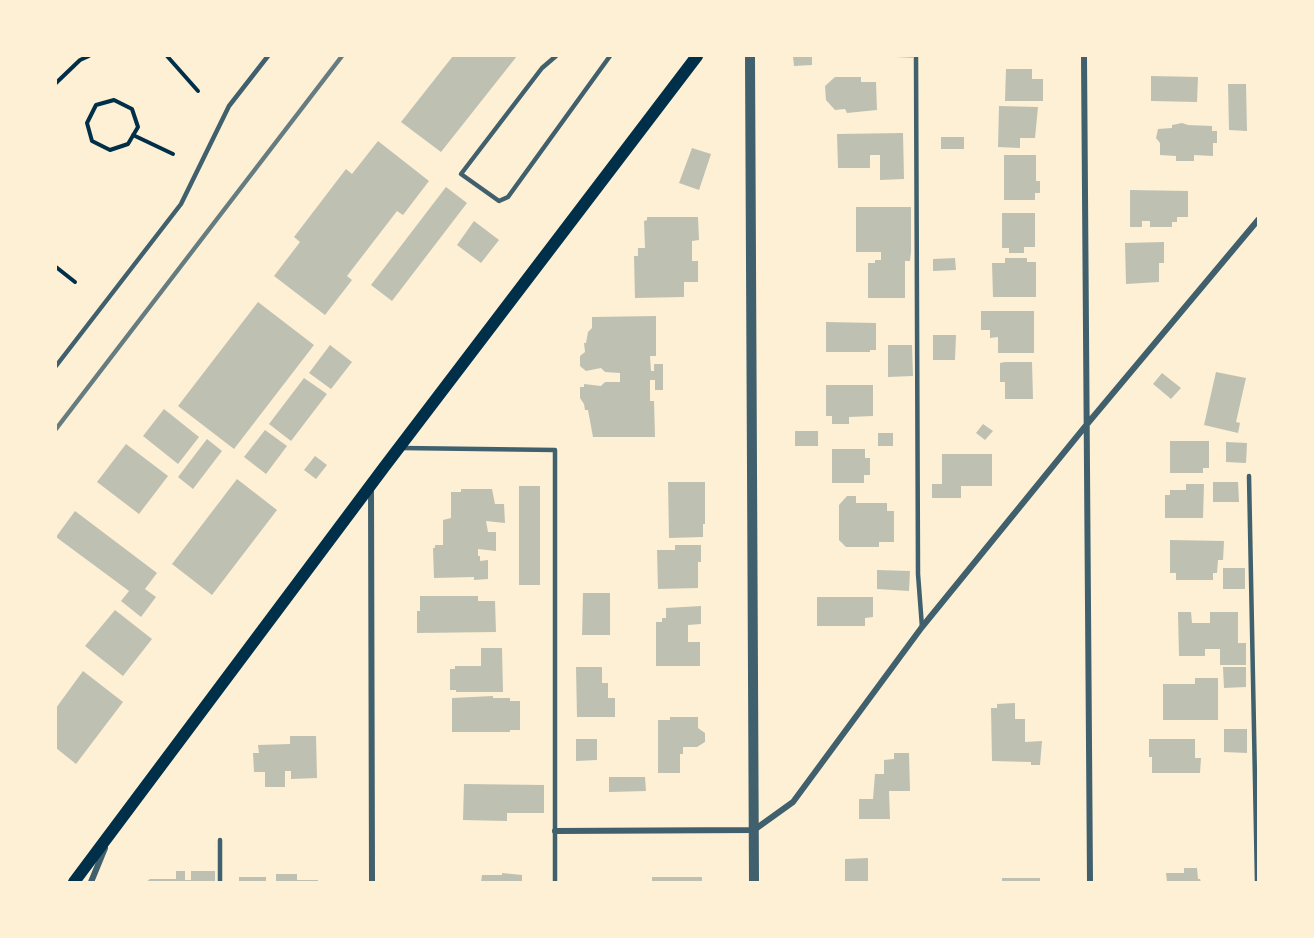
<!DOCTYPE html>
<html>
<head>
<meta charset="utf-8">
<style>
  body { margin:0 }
  #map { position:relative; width:1314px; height:938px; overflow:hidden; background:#fdf0d5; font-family:Ubuntu,sans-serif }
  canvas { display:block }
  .frame { position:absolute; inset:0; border:57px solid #fdf0d5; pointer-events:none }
</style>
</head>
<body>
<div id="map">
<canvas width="1314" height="938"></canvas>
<div class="frame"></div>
</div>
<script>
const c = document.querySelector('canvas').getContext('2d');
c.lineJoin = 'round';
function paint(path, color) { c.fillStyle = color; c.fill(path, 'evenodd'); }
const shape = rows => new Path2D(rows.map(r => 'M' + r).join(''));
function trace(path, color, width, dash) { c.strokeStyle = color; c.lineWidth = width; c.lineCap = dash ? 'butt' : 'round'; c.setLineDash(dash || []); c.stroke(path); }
paint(shape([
  [453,56,517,56,441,152,401,122],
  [793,56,812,56,812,65,794,66],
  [896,56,913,56,913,58,896,57],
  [1006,69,1032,69,1032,79,1043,79,1043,101,1005,101],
  [1151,76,1198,77,1197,102,1151,101],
  [835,77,861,77,861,82,876,82,877,110,847,113,845,109,835,110,826,100,825,86],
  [1228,84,1246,84,1247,131,1229,130],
  [999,106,1038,107,1035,138,1020,138,1020,148,998,147],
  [1182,123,1188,125,1212,126,1212,131,1217,131,1217,143,1213,143,1213,156,1194,155,1194,161,1176,161,1176,156,1160,155,1160,143,1156,138,1158,129,1172,128,1172,125],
  [903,133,904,179,880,180,880,155,870,155,870,168,838,168,837,134],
  [941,137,964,137,964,149,941,149],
  [378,141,429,181,403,215,397,211,347,276,352,280,325,315,274,276,300,242,294,237,346,169,352,174],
  [692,148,711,154,699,190,679,183],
  [1004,155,1036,155,1036,181,1040,181,1040,193,1035,193,1035,200,1004,200],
  [446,187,467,203,392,301,371,285],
  [1130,190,1188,191,1188,217,1177,217,1177,222,1172,222,1172,227,1150,227,1150,221,1142,221,1142,227,1130,227],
  [856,207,911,207,911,252,910,261,905,261,905,298,868,298,868,263,875,263,875,260,881,260,881,252,856,252],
  [1002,213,1035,213,1035,247,1024,247,1024,253,1009,253,1009,248,1002,248],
  [647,217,698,217,699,240,692,241,692,261,698,261,698,282,684,282,684,297,635,298,634,256,638,256,638,248,645,248,644,221,647,220],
  [474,221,499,240,481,263,457,245],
  [1164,242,1164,263,1159,263,1159,282,1126,284,1125,243],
  [955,258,956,270,933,271,933,259],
  [1005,258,1027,258,1027,262,1036,262,1036,297,993,297,992,263,1005,263],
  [258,302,314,345,234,449,178,406],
  [981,311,1034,311,1034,353,998,353,998,337,990,338,990,330,981,330],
  [656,316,656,356,650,356,651,371,654,371,654,364,663,364,663,390,655,390,655,380,650,380,650,401,654,401,655,437,593,437,588,410,585,410,584,404,580,398,580,387,584,387,584,384,601,386,605,382,620,382,620,373,605,372,601,368,586,371,580,366,580,356,585,352,584,343,586,343,588,332,592,328,592,317],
  [826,322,876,323,876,350,870,350,870,352,826,352],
  [933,335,956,335,955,360,933,360],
  [330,345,352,362,331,389,309,373],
  [888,345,912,345,913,376,888,377],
  [1005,362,1032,362,1033,399,1005,399,1005,382,1000,382,1000,363],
  [1216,372,1246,378,1236,422,1240,423,1238,433,1204,425],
  [1162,373,1181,388,1171,399,1153,384],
  [304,378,327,394,291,441,269,424],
  [826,385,873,385,873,416,849,417,849,424,832,424,832,416,826,416],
  [164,409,199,437,178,464,143,436],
  [983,424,993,431,985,440,976,433],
  [265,430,287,446,266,474,244,457],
  [795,431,818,431,818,446,795,446],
  [878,433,893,433,893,446,878,446],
  [207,439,222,451,193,489,178,477],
  [1170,441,1209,441,1209,468,1203,468,1203,473,1170,473],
  [1226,442,1247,443,1246,463,1226,462],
  [126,444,168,476,139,514,97,482],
  [832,449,865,449,865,458,870,458,870,475,864,475,864,483,832,483],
  [942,454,992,454,992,486,961,486,961,498,932,498,932,484,942,484],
  [315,456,327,465,316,479,304,470],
  [237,479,277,510,212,595,172,564],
  [668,482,705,482,705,524,703,524,703,537,669,538],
  [1213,482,1238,482,1239,502,1213,502],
  [1186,484,1204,484,1203,518,1165,518,1165,495,1170,495,1170,490,1186,490],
  [519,486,540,486,540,585,519,585],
  [461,489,492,489,495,504,504,504,505,523,486,521,488,532,496,532,496,551,478,549,478,556,480,556,480,561,488,560,488,579,474,580,474,577,434,578,433,548,435,548,435,545,443,545,443,520,451,518,451,492,461,492],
  [847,496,856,496,856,503,887,503,887,511,894,511,894,542,879,542,879,547,846,547,839,540,839,505],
  [75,511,157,573,145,589,156,597,141,617,121,601,129,591,56,537],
  [1170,540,1224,541,1223,560,1218,560,1217,573,1213,573,1213,580,1176,580,1176,573,1170,573],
  [675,545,701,545,701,562,698,562,698,588,658,589,657,550,675,550],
  [1223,568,1245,568,1245,589,1223,589],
  [877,570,910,571,909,591,877,589],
  [583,593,610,593,610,635,582,635],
  [420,596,478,596,478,601,495,601,496,632,417,633,417,611,420,611],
  [817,597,873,597,873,617,865,618,865,626,817,626],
  [701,606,701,624,688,625,688,642,700,642,700,666,656,666,656,622,662,622,662,618,666,618,666,608],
  [115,610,152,639,123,676,85,646],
  [1178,612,1191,612,1192,623,1210,623,1210,612,1238,612,1238,643,1246,643,1246,665,1220,665,1220,649,1205,649,1205,656,1179,656],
  [481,648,502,648,503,692,456,692,456,690,450,690,450,669,455,669,455,666,481,666],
  [576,667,602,667,602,683,608,683,608,698,615,698,615,717,577,717],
  [1223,667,1246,667,1246,687,1224,688],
  [83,671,123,702,76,764,56,748,56,708],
  [1195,678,1218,678,1218,720,1163,720,1163,684,1195,684],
  [493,696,493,698,510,698,510,701,520,701,520,730,510,730,510,732,452,732,452,698],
  [1015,703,1015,719,1025,719,1025,742,1042,741,1040,765,1031,765,1031,762,992,761,991,708,997,708,997,704],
  [670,717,698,717,698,728,705,733,705,742,697,747,683,747,683,754,680,754,680,773,658,773,658,720,670,720],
  [1224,729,1247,729,1247,753,1224,752],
  [290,736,316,736,317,778,291,779,291,771,285,771,285,787,265,787,265,772,254,772,253,753,259,753,258,745,290,744],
  [576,739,597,739,597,760,576,761],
  [1149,739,1195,739,1195,758,1201,758,1200,773,1152,773,1152,757,1149,757],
  [894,753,909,753,910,791,889,791,890,819,859,819,859,799,873,799,875,774,884,774,884,760,894,759],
  [609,777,645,777,646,791,609,792],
  [464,784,544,785,544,813,507,813,507,821,463,820],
  [868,858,868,882,845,882,845,859],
  [1184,868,1197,868,1198,879,1200,879,1201,882,1167,882,1166,873,1184,873],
  [176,871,185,871,185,880,191,880,191,871,215,871,215,882,146,882,150,879,176,879],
  [502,873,522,875,522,882,481,882,482,875,502,875],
  [276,874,297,874,297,880,318,880,318,882,276,882],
  [239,877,266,877,266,882,239,882],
  [652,877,702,877,702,882,652,882],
  [1002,878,1040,878,1040,882,1002,882]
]), '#bec0b2');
trace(shape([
  [167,56,198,91],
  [56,83,80,60,89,56],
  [114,100,132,109,138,127,128,144,110,150,92,141,87,123,96,105,114,100],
  [133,135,173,154],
  [56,267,75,282]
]), '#003049', 4);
trace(shape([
  [556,56,542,68,461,174,499,201,508,197,610,56],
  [916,56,918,574,922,627],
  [56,366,181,204,229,106,268,56],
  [402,448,555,450,555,882],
  [1249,476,1257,882],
  [220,840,220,882]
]), '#3f606c', 4.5);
trace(shape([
  [1084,56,1090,882],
  [371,488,372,882],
  [555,831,754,830,793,802,922,627,1088,423,1258,220],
  [91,882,105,848]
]), '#3f606c', 6);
trace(shape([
  [750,56,754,882]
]), '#3f606c', 10);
trace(shape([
  [74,882,385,466,697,56]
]), '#003049', 12);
trace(shape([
  [56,429,342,56]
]), '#657d81', 4.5);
</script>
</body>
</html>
